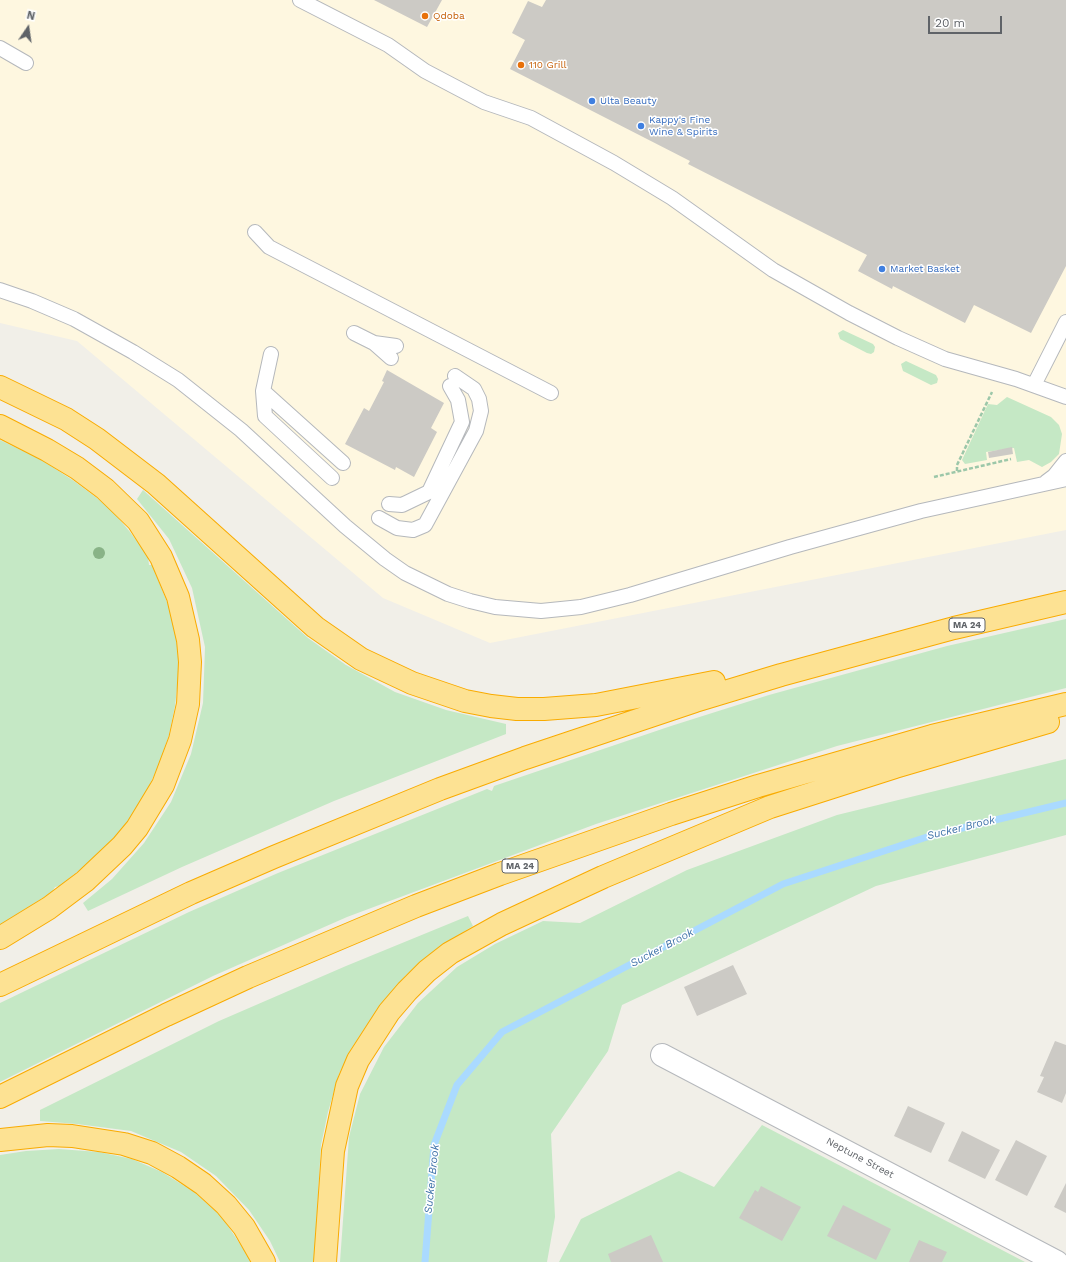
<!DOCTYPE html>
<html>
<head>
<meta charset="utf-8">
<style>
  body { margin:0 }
  #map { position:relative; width:1066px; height:1262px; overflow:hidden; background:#f1efe8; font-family:"Work Sans",sans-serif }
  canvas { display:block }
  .north { position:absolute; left:8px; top:8px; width:40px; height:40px; -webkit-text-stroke:3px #fff; paint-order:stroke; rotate:13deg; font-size:11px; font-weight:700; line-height:16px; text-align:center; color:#5f6368 }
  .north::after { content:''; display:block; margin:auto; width:14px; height:18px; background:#5f6368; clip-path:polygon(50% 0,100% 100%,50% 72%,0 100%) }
  .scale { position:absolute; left:928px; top:16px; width:74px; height:18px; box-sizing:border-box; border:2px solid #5f6368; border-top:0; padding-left:5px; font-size:12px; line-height:14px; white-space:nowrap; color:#5f6368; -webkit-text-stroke:3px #fff; paint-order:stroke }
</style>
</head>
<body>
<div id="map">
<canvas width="1066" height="1262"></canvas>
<div class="north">N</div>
<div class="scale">20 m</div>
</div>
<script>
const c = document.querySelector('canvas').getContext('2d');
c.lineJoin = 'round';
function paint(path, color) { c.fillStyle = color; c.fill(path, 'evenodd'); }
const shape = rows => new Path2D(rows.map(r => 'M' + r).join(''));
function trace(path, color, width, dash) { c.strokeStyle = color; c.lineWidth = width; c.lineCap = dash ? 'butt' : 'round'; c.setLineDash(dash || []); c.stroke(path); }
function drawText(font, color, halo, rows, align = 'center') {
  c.font = font + ' "Work Sans",sans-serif'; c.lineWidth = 3; c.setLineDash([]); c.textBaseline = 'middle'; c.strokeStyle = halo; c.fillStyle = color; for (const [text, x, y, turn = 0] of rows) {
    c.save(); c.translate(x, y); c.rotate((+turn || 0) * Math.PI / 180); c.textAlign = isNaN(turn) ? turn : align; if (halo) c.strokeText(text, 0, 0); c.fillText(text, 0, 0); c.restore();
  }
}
paint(shape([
  [0,0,1066,0,1066,530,490,643,383,598,77,341,0,323]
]), '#fef7e0');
paint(shape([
  [843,330,873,344,875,347,874,352,871,354,867,353,840,339,838,333],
  [906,361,936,375,938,379,937,383,931,385,903,371,901,364],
  [1007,397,1051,417,1059,425,1062,434,1059,454,1051,462,1042,467,1029,460,1017,462,1014,448,986,452,987,460,965,464,962,460,988,404,997,405],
  [0,440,40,459,74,481,109,507,130,532,148,556,149,565,152,565,171,612,177,643,179,671,175,706,169,735,158,767,141,803,120,831,100,853,60,886,55,887,52,892,0,925],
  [143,490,308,638,346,665,395,692,446,710,506,724,506,734,334,801,182,867,88,911,83,903,112,879,144,843,171,802,191,754,203,703,205,647,192,588,169,539,137,499],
  [1066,619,1066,688,837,746,596,824,347,917,213,976,0,1082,0,1003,189,912,278,873,487,789,492,791,494,786,671,726,769,695,947,646],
  [1066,759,1066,835,876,886,622,1005,608,1051,551,1134,555,1217,547,1262,340,1262,349,1137,360,1094,384,1047,418,1003,457,967,495,944,543,921,580,923,687,870,837,815],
  [468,916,473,926,441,946,406,975,377,1009,351,1049,339,1074,328,1112,321,1145,314,1262,280,1262,270,1241,249,1210,216,1176,181,1152,131,1131,77,1124,40,1121,40,1110,219,1021,346,966],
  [762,1125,1025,1262,559,1262,581,1219,679,1171,714,1187],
  [59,1149,99,1152,132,1159,162,1172,194,1192,222,1217,252,1262,0,1262,0,1155,26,1151]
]), '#c5e8c5');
trace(shape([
  [425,1262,434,1145,457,1085,502,1032,783,884,933,835,1066,803]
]), '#aadaff', 7);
paint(shape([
  [374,0,442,0,427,27],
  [546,0,1066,0,1066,266,1031,333,974,305,965,323,893,286,892,289,858,271,867,255,688,164,690,161,510,69,525,40,512,33,528,1,542,7],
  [387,370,444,403,431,428,437,432,414,477,396,467,395,470,345,444,364,408,369,411,384,382,382,381],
  [1012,447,1013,454,989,458,988,452],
  [733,965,747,994,697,1016,684,987],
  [1055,1041,1066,1045,1066,1093,1062,1103,1037,1092,1044,1077,1040,1076],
  [908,1106,945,1123,931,1153,894,1136],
  [962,1131,1000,1150,985,1179,948,1161],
  [1016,1140,1047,1156,1027,1196,995,1180],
  [1066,1183,1066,1213,1054,1207],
  [761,1186,801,1207,782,1241,739,1218,755,1190,758,1192],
  [843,1205,891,1229,876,1260,827,1236],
  [651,1235,663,1262,611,1262,608,1254],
  [919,1240,947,1252,942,1262,909,1262]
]), '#cccac5');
const service = shape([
  [300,0,388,45,425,71,484,102,531,118,614,163,672,198,773,270,849,313,898,338,945,359,1016,379,1066,397],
  [0,48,26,63],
  [255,232,269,247,551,393],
  [0,290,32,301,74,319,133,352,178,380,241,430,345,526,385,559,405,573,448,594,470,601,495,607,541,611,581,607,630,595,790,547,921,511,1066,479],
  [354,333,374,343,391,358],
  [374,343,396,346],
  [271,354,263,391,265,416,332,478],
  [1034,385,1066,322],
  [263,391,343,463],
  [1046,482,1054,476,1066,461],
  [389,504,402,505,429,492,462,422,458,400,450,386],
  [379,518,397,528,413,530,425,525,476,431,481,411,479,399,474,389,455,376]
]);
const minor = shape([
  [662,1055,1057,1262]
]);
const motorway = shape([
  [0,387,66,419,97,439,156,484,315,627,361,659,412,683,465,701,491,706,517,709,544,709,596,705,714,682],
  [0,426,47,450,77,468,105,489,138,521,161,557,178,597,188,640,190,662,188,704,180,740,163,785,137,828,122,846,85,881,49,908,0,938],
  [0,985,191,893,274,857,440,789,525,758,695,701,781,675,954,628,1066,602],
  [0,1097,166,1015,248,977,416,906,500,874,671,814,758,786,932,736,1066,704],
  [0,1140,48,1135,72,1136,124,1144,152,1153,178,1167,203,1184,226,1205,244,1227,264,1262],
  [325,1262,333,1151,347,1086,358,1060,389,1012,407,991,427,971,450,953,502,924,603,877,770,807,895,767,1048,722]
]);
trace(service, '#b5b8bc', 16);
trace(minor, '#b5b8bc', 24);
trace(motorway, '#f9ab00', 24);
trace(shape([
  [957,471,957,465,992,392],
  [934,477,1011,459]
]), '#9cc7a9', 2.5, [4, 2]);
trace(service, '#fff', 14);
trace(minor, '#fff', 22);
trace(motorway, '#fde293', 22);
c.fillStyle = '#89b387';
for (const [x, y] of [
  [99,553]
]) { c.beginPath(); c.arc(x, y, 6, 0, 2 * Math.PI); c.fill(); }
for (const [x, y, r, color] of [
  [425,16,4,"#e8710a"],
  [521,65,4,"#e8710a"],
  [592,101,4,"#3f7fe0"],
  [641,126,4,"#3f7fe0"],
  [882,269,4,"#3f7fe0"]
]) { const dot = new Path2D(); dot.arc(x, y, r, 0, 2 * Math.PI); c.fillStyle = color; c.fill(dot); trace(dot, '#fff', 1.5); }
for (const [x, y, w] of [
  [967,625,36],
  [520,866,36]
]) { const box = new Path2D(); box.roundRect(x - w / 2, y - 7, w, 14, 3); c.fillStyle = '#fff'; c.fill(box); trace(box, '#5f6368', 1); }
drawText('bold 9px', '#5f6368', null, [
  ["MA 24",967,625],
  ["MA 24",520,866]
]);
drawText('10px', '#c56008', '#fff', [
  ["Qdoba",433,16],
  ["110 Grill",529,65]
], 'left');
drawText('10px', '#366cbe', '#fff', [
  ["Ulta Beauty",600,101],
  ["Kappy's Fine",649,120],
  ["Wine & Spirits",649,132],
  ["Market Basket",890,269]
], 'left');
drawText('10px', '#5f6368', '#fff', [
  ["Neptune Street",860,1158,28]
]);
drawText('italic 11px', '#4174aa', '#fff', [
  ["Sucker Brook",961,828,-14],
  ["Sucker Brook",662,948,-28],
  ["Sucker Brook",432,1179,-84]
]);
</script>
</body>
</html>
